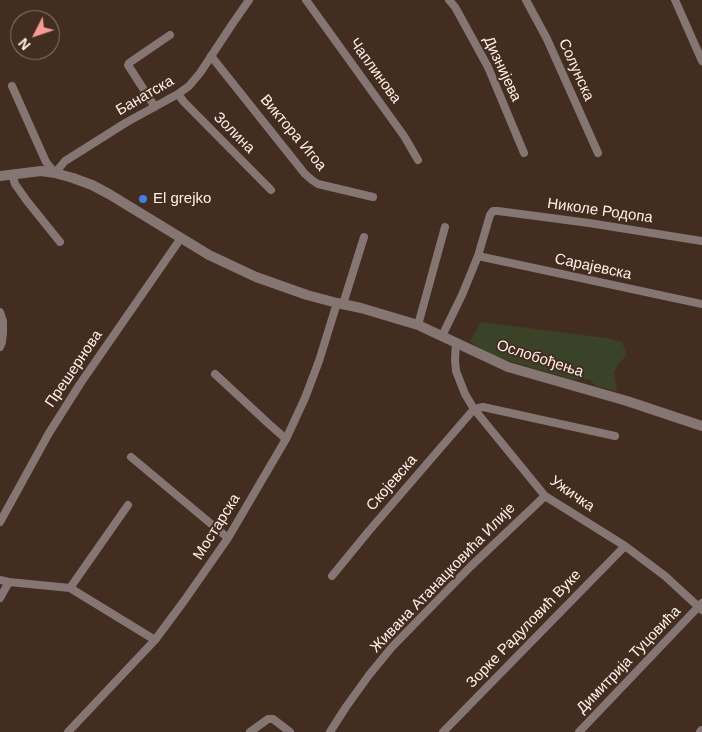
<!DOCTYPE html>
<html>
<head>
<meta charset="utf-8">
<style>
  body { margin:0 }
  #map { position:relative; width:702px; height:732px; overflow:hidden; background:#432d21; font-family:Arial,sans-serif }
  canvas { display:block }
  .north { position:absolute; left:10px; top:10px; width:50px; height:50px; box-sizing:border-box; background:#432d21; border:1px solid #8e7b71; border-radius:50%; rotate:229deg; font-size:14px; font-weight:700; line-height:20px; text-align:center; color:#fff0e8 }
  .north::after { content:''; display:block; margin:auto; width:18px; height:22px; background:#f59b98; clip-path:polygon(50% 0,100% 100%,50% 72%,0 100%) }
</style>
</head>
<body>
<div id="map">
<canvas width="702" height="732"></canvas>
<div class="north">N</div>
</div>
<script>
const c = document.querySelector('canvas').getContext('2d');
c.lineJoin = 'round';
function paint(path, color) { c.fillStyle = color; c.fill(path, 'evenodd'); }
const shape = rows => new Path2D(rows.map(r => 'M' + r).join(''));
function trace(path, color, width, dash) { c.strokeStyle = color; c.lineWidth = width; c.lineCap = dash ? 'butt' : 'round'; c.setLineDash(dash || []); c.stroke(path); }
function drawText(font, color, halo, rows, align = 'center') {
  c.font = font + ' Arial,sans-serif'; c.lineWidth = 4; c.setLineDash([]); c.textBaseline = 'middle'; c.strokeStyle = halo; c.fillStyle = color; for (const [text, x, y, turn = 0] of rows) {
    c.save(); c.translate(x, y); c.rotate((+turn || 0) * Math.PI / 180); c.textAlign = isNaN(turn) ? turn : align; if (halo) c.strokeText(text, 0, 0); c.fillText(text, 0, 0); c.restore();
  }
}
paint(shape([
  [481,322,607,338,622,342,627,355,619,363,614,372,617,391,596,386,590,380,582,379,574,380,492,356,478,347,470,341]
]), '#3a4328');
trace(shape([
  [306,0,404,136,418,160],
  [449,0,455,7,460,16,488,67,524,153],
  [526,0,547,39,598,153],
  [675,0,702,61],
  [211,56,305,174,312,180,318,184,373,197],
  [12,86,46,162,55,173,65,161,127,122,178,94,189,86,200,73,233,23,249,0],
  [178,94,184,102,271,190],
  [155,107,128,65,129,63,170,35],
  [12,174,15,184,27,201,60,242],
  [478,256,702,304],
  [343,304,364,237],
  [0,312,3,321,3,333,2,342,0,347],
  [418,325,445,227],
  [442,336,462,295,478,256,490,215,493,211,498,211,589,223,702,241],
  [456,342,455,360,456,371,465,394,474,409,545,496,625,546,665,576,702,610],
  [215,374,270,425,286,439],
  [131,457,228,538],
  [0,522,49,433,80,384,181,238],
  [332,576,368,532,474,409,483,407,615,436],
  [0,580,9,582,70,588,155,640],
  [70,588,128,505],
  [0,598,9,582],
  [68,732,155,640,184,601,228,538,286,439,305,398,319,361,337,303],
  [250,732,268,719,273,719,290,732],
  [330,732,346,707,369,675,392,647,471,566,545,496],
  [443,732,625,546],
  [579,732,702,603]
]), '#867673', 8);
trace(shape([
  [0,176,41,171,55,173,73,178,92,185,109,194,209,255,256,277,307,295,337,303,361,308,418,325,508,367,627,401,702,426],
  [701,732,702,731]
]), '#867673', 10);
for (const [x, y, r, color] of [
  [143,199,5,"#3f7fe0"]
]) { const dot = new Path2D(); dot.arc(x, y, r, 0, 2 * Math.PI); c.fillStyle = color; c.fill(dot); trace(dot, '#432d21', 2); }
drawText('15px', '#fff0e8', '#432d21', [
  ["Дизнијева",502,69,65],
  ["Солунска",576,70,66],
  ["Чаплинова",375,71,54],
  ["Банатска",145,96,-30],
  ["Золина",234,133,45],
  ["Виктора Игоа",293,133,50],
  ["Николе Родопа",600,211,8],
  ["Сарајевска",593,267,12],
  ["Ослобођења",540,359,18],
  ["Прешернова",74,369,-56],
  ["Скојевска",392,483,-49],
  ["Ужичка",572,494,35],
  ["Мостарска",217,527,-58],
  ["Живана Атанацковића Илије",443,578,-46],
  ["Зорке Радуловић Вуке",524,629,-46],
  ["Димитрија Туцовића",629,660,-46]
]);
drawText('15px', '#fff0e8', '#432d21', [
  ["El grejko",153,199]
], 'left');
</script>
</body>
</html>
